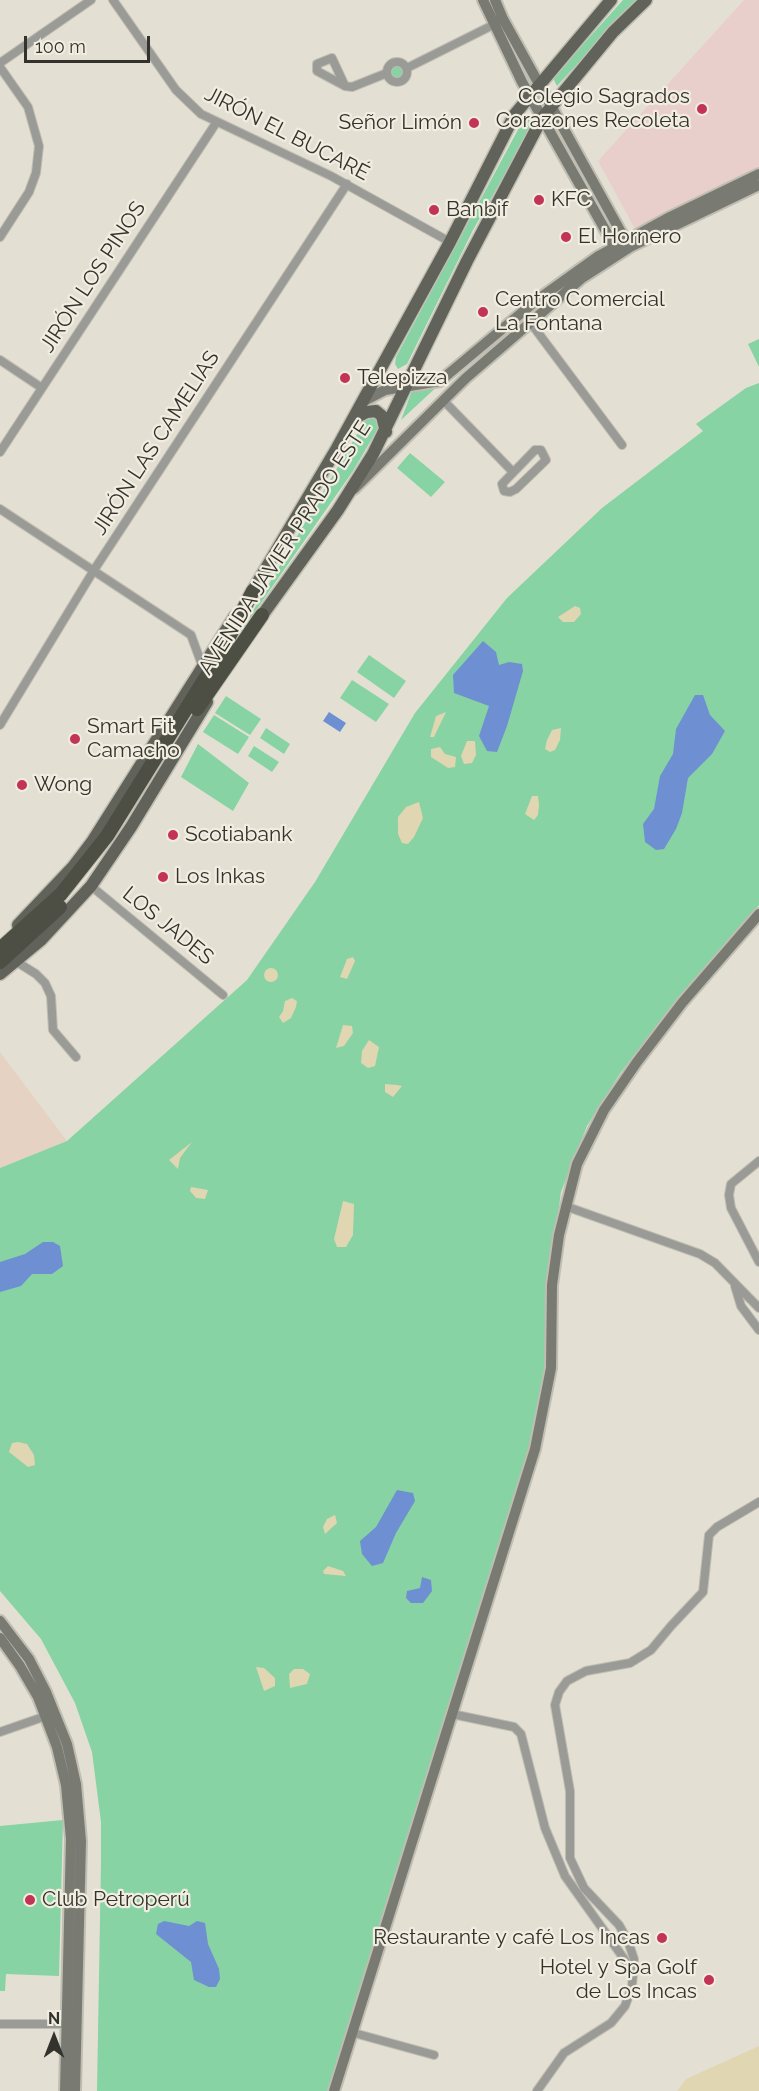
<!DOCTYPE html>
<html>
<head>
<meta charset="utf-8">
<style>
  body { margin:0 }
  #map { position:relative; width:759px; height:2091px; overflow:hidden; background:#e3e0d3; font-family:Raleway,sans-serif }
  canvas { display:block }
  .north { position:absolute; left:24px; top:2007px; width:60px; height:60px; -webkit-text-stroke:4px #f1ede0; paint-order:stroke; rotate:0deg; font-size:16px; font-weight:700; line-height:24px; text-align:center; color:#33322d }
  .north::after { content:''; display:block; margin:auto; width:21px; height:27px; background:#33322d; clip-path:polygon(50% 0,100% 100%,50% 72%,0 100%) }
  .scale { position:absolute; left:24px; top:36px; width:126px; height:27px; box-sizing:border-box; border:3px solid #33322d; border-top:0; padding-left:8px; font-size:18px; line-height:21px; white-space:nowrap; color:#33322d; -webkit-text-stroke:4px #f1ede0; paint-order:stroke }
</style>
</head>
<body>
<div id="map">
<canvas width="759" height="2091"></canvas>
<div class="north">N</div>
<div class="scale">100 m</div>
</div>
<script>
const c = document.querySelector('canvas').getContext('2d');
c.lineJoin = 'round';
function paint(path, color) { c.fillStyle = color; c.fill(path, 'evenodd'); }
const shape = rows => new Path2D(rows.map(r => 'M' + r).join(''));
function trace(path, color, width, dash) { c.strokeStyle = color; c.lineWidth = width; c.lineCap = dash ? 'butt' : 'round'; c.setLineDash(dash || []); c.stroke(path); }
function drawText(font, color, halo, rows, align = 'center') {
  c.font = font + ' Raleway,sans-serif'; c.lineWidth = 4.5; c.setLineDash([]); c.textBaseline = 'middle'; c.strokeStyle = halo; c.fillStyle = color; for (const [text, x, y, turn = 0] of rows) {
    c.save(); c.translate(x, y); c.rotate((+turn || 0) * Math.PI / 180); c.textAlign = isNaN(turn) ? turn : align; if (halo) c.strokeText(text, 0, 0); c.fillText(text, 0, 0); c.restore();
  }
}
paint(shape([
  [0,1052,67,1141,0,1168]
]), '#e5d2c2');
paint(shape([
  [744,0,759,0,759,171,635,229,598,161]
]), '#e9cfcb');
paint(shape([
  [623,0,636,0,557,86,553,78],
  '389 72a8 8 0 1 1 16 0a8 8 0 1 1-16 0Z',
  [529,119,531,128,473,230,407,364,398,369,395,364,396,357,520,126],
  [759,339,759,367,748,344],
  [442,382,401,420,413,388],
  [759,383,759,905,621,1072,587,1126,561,1192,549,1282,549,1350,539,1421,332,2091,97,2091,101,1861,101,1822,92,1752,75,1703,41,1639,0,1591,0,1168,67,1141,247,980,315,882,415,713,507,598,602,508,703,431,696,424,746,388],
  [375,414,380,425,353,471,240,633,366,419],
  [410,453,445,482,431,497,397,468],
  [369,655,406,681,394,698,357,672],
  [352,680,389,704,376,722,340,698],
  [226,696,261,719,250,735,215,713],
  [214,715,249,737,238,754,203,732],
  [266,728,290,744,284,754,260,738],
  [198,744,249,783,233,811,181,777],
  [254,746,279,762,272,772,248,756],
  [63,1820,59,1976,6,1974,5,1991,0,1991,0,1826]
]), '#87d3a3');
paint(shape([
  [575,606,580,608,581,614,574,622,563,622,558,617],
  [446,712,434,737,430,737,436,716],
  [561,728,560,740,555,750,550,752,545,749,547,740,552,730],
  [467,741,475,741,476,755,472,763,464,764,461,756],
  [440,747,445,754,456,757,455,767,448,768,431,757,431,749],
  [532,796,538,796,539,805,538,815,534,820,525,814],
  [419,802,423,818,414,837,408,844,402,843,398,834,398,817,406,807],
  [353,957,355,961,347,979,340,977,347,959],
  '264 975a7 7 0 1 1 14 0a7 7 0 1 1-14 0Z',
  [292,998,297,1001,296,1007,291,1018,283,1023,279,1017,283,1011,285,1001],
  [343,1025,352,1026,353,1033,344,1046,336,1048],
  [369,1040,379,1047,375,1066,368,1068,361,1063,362,1051],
  [385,1084,397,1085,402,1086,393,1097,385,1092],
  [192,1142,180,1158,178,1169,169,1160],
  [191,1187,208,1190,205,1199,196,1198,190,1191],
  [343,1201,354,1204,353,1235,346,1247,337,1247,334,1239],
  [18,1442,27,1444,34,1455,35,1465,28,1467,9,1452,12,1443],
  [335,1515,337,1523,325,1534,323,1527,327,1519],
  [328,1566,343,1571,346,1576,324,1574,323,1571],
  [256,1667,264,1668,275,1678,275,1686,264,1691],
  [294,1669,303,1669,310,1674,307,1684,290,1688,289,1674],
  [759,2046,759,2091,677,2091,686,2079]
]), '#e0d6b1');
paint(shape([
  [483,641,496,652,499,665,509,662,522,664,523,671,507,726,497,752,487,751,479,736,489,706,454,693,453,675],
  [695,695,703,695,710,715,725,731,712,754,688,778,682,813,676,829,664,849,656,850,645,842,643,824,654,809,660,776,673,754,676,729],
  [329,712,346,723,340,732,323,721],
  [43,1242,53,1242,60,1246,63,1266,52,1274,32,1274,21,1286,0,1292,0,1262,25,1254],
  [397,1490,413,1493,415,1501,396,1533,383,1563,372,1566,362,1554,360,1541,376,1527],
  [422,1577,431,1580,432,1591,423,1603,411,1603,406,1598,407,1591,420,1588],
  [164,1921,189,1926,197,1921,205,1923,208,1944,219,1969,220,1979,216,1987,209,1987,194,1980,191,1962,156,1934,158,1924]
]), '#6e8fd2');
const street = shape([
  [113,0,176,90,201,114,331,176,450,242],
  '387 72a10 10 0 1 1 20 0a10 10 0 1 1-20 0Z',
  [0,63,91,0],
  [0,67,28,107,39,146,36,173,29,192,0,237],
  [407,68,493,25],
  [345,86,332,58,317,64,317,71,345,86,352,87,387,73],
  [530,322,622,445],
  [0,360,42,388],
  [443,400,513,472],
  [535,450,541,450,546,460,516,489,510,492,504,491,502,484,535,450],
  [0,452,216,123],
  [0,509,191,635,202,665],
  [0,725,94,570,347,184],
  [91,886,223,995],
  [17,962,36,974,45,983,51,996,53,1030,76,1057],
  [759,1161,731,1184,729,1195,731,1208,759,1262],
  [565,1206,700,1254,715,1263,759,1308],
  [735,1286,741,1306,759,1330],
  [452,1714,514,1727,521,1734,545,1828,565,1876,632,1970],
  [0,1732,46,1716],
  [0,2024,67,2024],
  [354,2033,434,2055],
  [537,2091,564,2053,611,2023,625,2006,632,1987,634,1959,628,1941,619,1925,584,1888,570,1858,570,1791,555,1705,559,1692,567,1681,586,1671,630,1663,651,1650,671,1626,703,1592,709,1535,717,1527,759,1502]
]);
const secondary = shape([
  [483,0,522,82,617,251],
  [495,0,503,19,628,245],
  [362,402,385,390,440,381,537,300,597,257,670,217,759,174],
  [354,489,466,378,582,278,630,247,759,185],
  [0,1621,29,1659,46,1692,67,1744,76,1784,81,1841,75,2091],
  [0,1638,20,1666,38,1697,57,1747,66,1785,71,1839,65,2091],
  [334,2091,535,1449,551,1368,552,1285,559,1235,577,1164,604,1110,637,1062,682,1003,759,914]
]);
const primary = shape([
  [353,419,367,412,376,411,382,416,386,432],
  [249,597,337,448,450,242,515,114,611,0],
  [258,621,338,510,373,454,467,261,542,118,613,32,646,0],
  [18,925,73,867,92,842,235,616],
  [0,974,41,940,91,886,131,827,207,702]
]);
const highway = shape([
  [197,709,262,615],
  [0,949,61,894,107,836,219,656,253,591],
  [0,962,60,907]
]);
trace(street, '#c0bdb2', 10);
trace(secondary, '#c0bdb2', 14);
trace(primary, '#c0bdb2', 15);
trace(highway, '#c0bdb2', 16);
trace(street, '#9a9b96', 8);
trace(secondary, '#797b73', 10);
trace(primary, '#61635a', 12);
trace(highway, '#4d4f44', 14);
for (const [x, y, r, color] of [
  [702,109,6,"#c33358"],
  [474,123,6,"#c33358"],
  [539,200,6,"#c33358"],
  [434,210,6,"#c33358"],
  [566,237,6,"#c33358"],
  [483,312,6,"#c33358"],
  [345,378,6,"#c33358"],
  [75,739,6,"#c33358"],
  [22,785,6,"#c33358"],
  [173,835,6,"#c33358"],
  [163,877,6,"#c33358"],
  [30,1900,6,"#c33358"],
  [662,1938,6,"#c33358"],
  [709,1980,6,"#c33358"]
]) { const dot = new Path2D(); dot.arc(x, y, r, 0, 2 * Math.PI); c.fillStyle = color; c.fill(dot); trace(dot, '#f1ede0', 2); }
drawText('21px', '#33322d', '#f1ede0', [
  ["Colegio Sagrados",690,97,"right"],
  ["Corazones Recoleta",690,121,"right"],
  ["Señor Limón",462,123,"right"],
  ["KFC",551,200],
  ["Banbif",446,210],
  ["El Hornero",578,237],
  ["Centro Comercial",495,300],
  ["La Fontana",495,324],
  ["Telepizza",357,378],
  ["Smart Fit",87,727],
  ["Camacho",87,751],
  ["Wong",34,785],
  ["Scotiabank",185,835],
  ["Los Inkas",175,877],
  ["Club Petroperú",42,1900],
  ["Restaurante y café Los Incas",650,1938,"right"],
  ["Hotel y Spa Golf",697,1968,"right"],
  ["de Los Incas",697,1992,"right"]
], 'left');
drawText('21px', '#33322d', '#f1ede0', [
  ["JIRÓN EL BUCARÉ",287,134,27],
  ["JIRÓN LOS PINOS",93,277,-57],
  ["JIRÓN LAS CAMELIAS",156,443,-57],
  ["AVENIDA JAVIER PRADO ESTE",285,548,-57],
  ["LOS JADES",168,926,39]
]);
</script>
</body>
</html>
